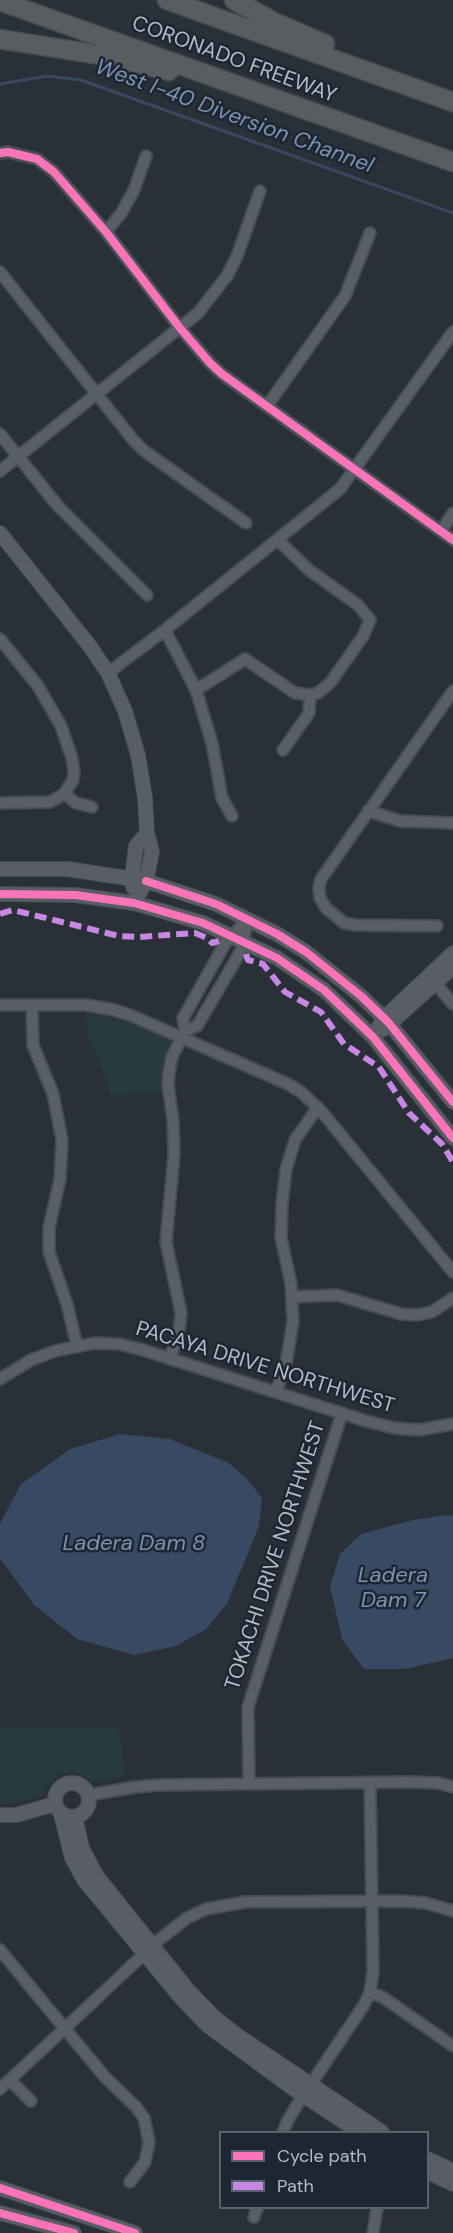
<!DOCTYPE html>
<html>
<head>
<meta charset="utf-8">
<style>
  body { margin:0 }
  #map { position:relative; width:453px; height:2233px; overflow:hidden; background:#2a3038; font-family:"DM Sans",sans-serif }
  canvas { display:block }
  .legend { position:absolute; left:219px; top:2131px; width:210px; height:78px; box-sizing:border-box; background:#1d2633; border:2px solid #59626f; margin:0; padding:8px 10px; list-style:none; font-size:18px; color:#b4bcc9 }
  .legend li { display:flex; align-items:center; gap:12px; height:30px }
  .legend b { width:30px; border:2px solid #59626f }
</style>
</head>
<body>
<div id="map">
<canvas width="453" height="2233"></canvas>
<ul class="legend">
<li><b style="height:8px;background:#fb73b8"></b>Cycle path</li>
<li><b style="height:8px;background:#c787e3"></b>Path</li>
</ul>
</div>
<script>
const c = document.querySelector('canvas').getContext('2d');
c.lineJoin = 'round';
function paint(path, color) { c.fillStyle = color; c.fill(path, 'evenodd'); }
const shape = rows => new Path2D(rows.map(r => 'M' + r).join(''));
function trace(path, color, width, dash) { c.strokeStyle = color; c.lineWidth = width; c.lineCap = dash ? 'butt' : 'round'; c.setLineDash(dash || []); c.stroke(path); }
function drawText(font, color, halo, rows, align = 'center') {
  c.font = font + ' "DM Sans",sans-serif'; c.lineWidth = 5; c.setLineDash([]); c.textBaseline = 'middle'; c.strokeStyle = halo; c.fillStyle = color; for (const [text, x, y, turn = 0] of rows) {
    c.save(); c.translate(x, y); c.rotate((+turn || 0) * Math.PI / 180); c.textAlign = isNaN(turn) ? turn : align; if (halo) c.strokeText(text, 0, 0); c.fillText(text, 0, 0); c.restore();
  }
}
paint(shape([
  [86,1013,134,1024,170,1040,164,1063,161,1092,111,1096,103,1069,89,1040],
  [0,1728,119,1728,125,1776,94,1782,80,1774,71,1772,60,1774,49,1785,41,1797,11,1804,0,1804]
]), '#273a3e');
paint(shape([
  [120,1434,170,1439,229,1463,248,1480,262,1498,259,1526,227,1604,206,1629,176,1646,134,1655,77,1639,34,1605,0,1558,0,1524,21,1484,70,1449],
  [446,1515,453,1516,453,1658,405,1669,364,1669,342,1639,330,1586,340,1554,361,1534,413,1520]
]), '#384963');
trace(shape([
  [0,84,47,76,81,80,453,213]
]), '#384963', 3);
const street = shape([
  [0,153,8,152,37,159,54,172,106,232,180,328,210,363,222,374,453,540],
  [106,232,122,212,134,190,146,156],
  [0,272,134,441,143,450,246,523],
  [267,406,345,296,370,233],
  [0,434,58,506,147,595],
  [0,471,198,313,227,276,237,256,260,191],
  [441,531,453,513],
  [278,540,309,570,358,605,370,620,363,636,331,682,318,693,310,695,309,713,283,750],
  [165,630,196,690,212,743,222,798,232,816],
  [0,639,38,686,61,726,72,758,74,771,73,780,64,794],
  [108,673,165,630,340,489,453,332],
  [196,690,245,659,295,693,310,695],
  [0,803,50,802,64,794,76,803,92,807],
  [368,811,400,821,453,823],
  [437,926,355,925,344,923,326,908,320,898,319,888,321,879,453,691],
  [432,979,453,1004],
  [0,1005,86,1005,114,1010,130,1015,288,1084,301,1092,322,1112,453,1272],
  [32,1005,33,1045,53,1094,62,1140,60,1179,49,1228,49,1252,67,1304,77,1346],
  [185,1031,183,1018,226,942,248,919],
  [293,1297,337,1295,401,1314,417,1315,432,1312,453,1298],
  [170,1359,179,1331,181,1313,166,1242,174,1155,173,1120,168,1085,169,1073,172,1057,185,1031,197,1026,241,951,248,919],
  [0,1379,31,1360,55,1351,95,1343,119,1344,143,1350,366,1421,394,1428,419,1430,453,1424],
  [276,1392,286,1363,293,1322,291,1284,281,1237,282,1204,286,1169,295,1140,318,1107],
  [249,1784,248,1707,342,1413],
  [89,1795,135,1787,159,1785,408,1782,438,1783,453,1787],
  [0,1950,104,2076,136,2107,144,2118,149,2142,145,2162,130,2182],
  [370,1992,384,1998,453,2046],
  [10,2080,31,2101],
  [0,2089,160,1939,187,1918,206,1909,245,1902,401,1901,426,1903,453,1911],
  [283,2132,288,2120,299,2102,364,2005,370,1992,373,1971,370,1783],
  [254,2217,257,2208],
  [373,2233,377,2208]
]);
const secondary = shape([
  [0,533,89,645,108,673,125,711,138,755,145,798,147,833,152,852,146,881,134,903],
  [0,869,68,869,146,881,216,904,277,934,306,952,361,996,388,1022,453,1102],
  [133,887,132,878,136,846,147,833],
  [0,894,75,895,134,903,203,923,277,958,324,990,373,1037,453,1138],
  [384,1029,453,967],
  [373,1037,384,1018,453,953],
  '55 1800a17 17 0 1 1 34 0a17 17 0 1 1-34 0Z',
  [61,1814,72,1858,84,1880,182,1999,207,2025,294,2089,359,2132],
  [0,1815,16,1815,55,1804],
  [75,1817,82,1848,96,1875,188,1990,214,2017,238,2036,382,2132],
  [428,2159,453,2171],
  [428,2172,453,2184],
  [0,2188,135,2233],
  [0,2213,74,2233]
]);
const highway = shape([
  [167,0,453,102],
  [234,0,276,23,325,44],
  [0,1,453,162],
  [0,39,106,56,169,71]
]);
trace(street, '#484c53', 14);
trace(secondary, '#484c53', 16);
trace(highway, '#474c53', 21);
trace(street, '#5a5e66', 10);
trace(secondary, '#595d64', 14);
trace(highway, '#5a5d60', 18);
trace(shape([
  [0,914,13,910,119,936,139,937,195,933,207,938,212,943,219,941],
  [246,954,248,960,263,964,285,992,321,1012,344,1044,379,1067,409,1113,442,1144,453,1162]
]), '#c787e3', 6, [12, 6]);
trace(shape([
  [0,153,8,152,37,159,54,172,106,232,180,328,210,363,222,374,453,540],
  [146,881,216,904,277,934,306,952,361,996,388,1022,453,1102],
  [0,894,75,895,134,903,203,923,277,958,324,990,373,1037,453,1138],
  [0,2188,135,2233],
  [0,2213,74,2233]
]), '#fb73b8', 8);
drawText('21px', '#b4bcc9', '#1d2633', [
  ["CORONADO FREEWAY",234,60,20],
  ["PACAYA DRIVE NORTHWEST",265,1368,17],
  ["TOKACHI DRIVE NORTHWEST",276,1556,-72]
]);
drawText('italic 22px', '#7c92b1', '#1d2633', [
  ["West I-40 Diversion Channel",234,117,20],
  ["Ladera Dam 8",134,1544],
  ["Ladera",393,1576],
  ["Dam 7",393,1601]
]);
</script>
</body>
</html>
